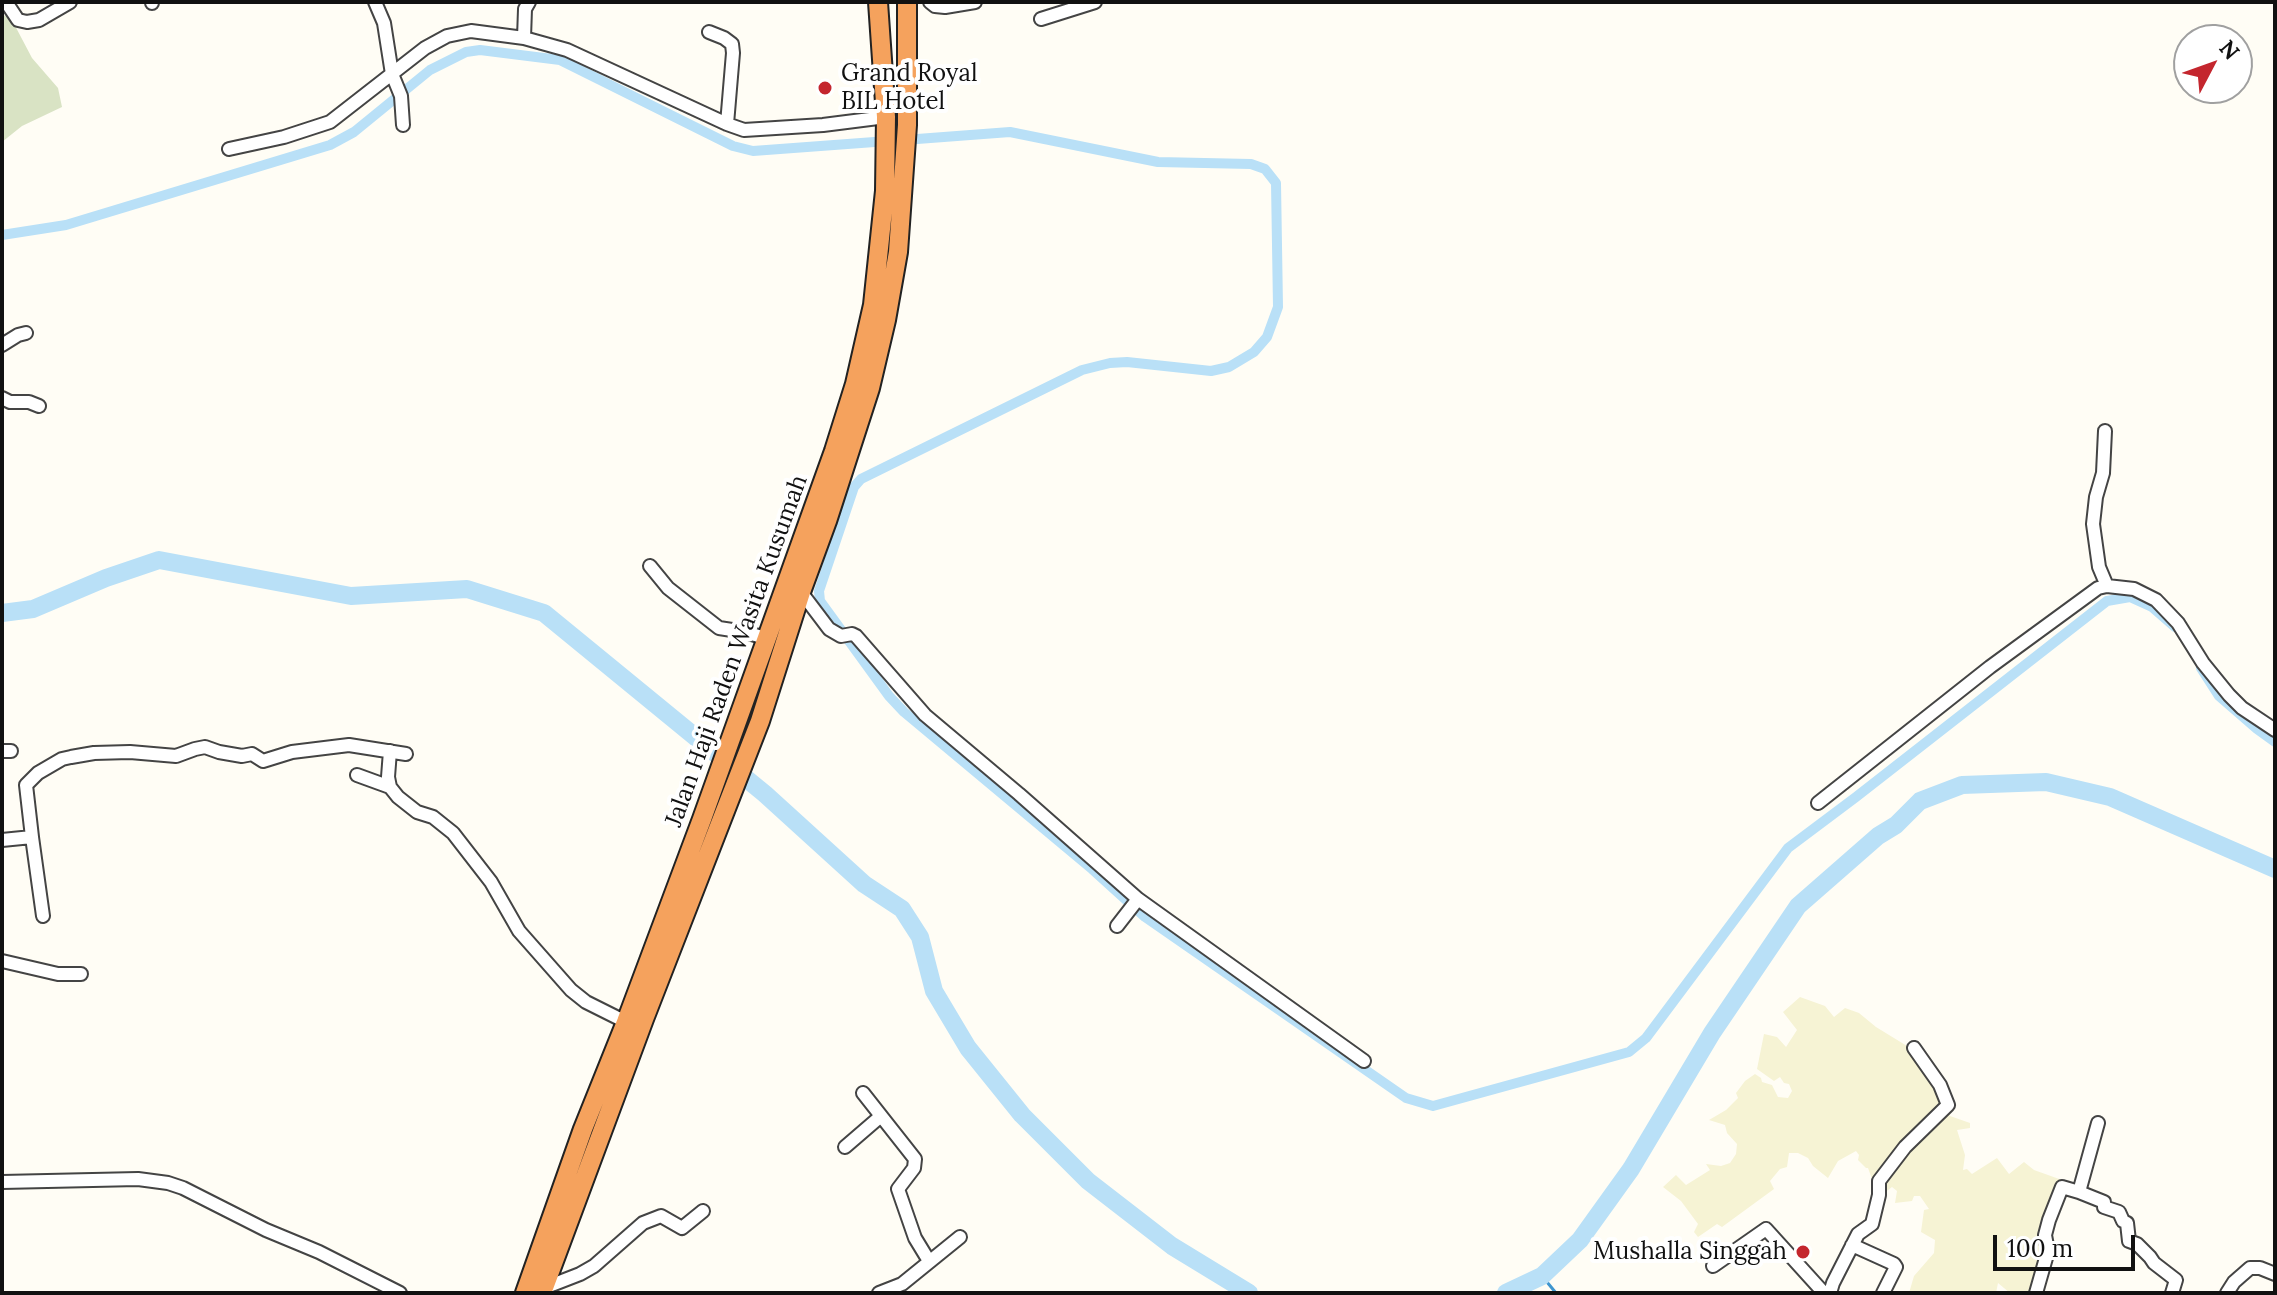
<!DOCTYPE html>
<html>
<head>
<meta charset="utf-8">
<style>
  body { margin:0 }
  #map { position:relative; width:2277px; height:1295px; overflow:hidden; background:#fffdf5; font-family:Lora,serif }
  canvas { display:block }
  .frame { position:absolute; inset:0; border:4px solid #111; pointer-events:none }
  .north { position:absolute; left:2173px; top:24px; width:80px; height:80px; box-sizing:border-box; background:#fff; border:2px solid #a0a0a0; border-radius:50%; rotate:49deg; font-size:22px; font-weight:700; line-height:32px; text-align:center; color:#111 }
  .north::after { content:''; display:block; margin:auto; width:28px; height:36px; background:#c4262e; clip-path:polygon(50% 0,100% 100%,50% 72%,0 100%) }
  .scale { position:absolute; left:1993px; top:1235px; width:142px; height:36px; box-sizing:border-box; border:4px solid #111; border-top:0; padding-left:10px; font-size:24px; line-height:28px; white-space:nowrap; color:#111; -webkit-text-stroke:6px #fff; paint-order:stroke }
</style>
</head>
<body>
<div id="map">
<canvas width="2277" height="1295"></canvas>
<div class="frame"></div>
<div class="north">N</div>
<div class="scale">100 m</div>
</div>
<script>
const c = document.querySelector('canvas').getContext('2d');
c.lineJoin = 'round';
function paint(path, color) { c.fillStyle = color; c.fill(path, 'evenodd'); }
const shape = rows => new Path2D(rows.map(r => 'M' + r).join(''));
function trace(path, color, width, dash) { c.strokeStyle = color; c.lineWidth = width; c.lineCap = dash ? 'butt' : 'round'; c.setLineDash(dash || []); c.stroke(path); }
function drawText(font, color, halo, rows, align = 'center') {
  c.font = font + ' Lora,serif'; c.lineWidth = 8; c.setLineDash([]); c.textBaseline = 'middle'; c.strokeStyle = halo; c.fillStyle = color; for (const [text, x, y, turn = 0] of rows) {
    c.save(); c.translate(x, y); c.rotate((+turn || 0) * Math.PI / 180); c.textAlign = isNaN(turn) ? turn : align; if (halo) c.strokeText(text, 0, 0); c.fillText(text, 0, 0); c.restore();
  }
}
paint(shape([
  [1800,997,1825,1006,1834,1017,1845,1008,1859,1013,1876,1027,1907,1046,1921,1065,1919,1067,1936,1087,1950,1116,1970,1123,1970,1128,1957,1130,1965,1155,1963,1170,1967,1169,1972,1174,1997,1158,2009,1174,2024,1162,2034,1170,2062,1180,2044,1216,2047,1249,2032,1293,2010,1293,1998,1283,1996,1293,1909,1293,1914,1276,1934,1253,1935,1240,1921,1232,1924,1210,1929,1209,1920,1196,1914,1196,1912,1201,1895,1203,1897,1191,1892,1187,1883,1194,1878,1181,1872,1179,1868,1168,1866,1168,1858,1160,1859,1155,1856,1151,1838,1161,1828,1178,1813,1166,1808,1158,1798,1153,1789,1153,1787,1167,1780,1169,1770,1181,1774,1189,1722,1227,1717,1224,1698,1237,1694,1232,1698,1224,1681,1201,1663,1187,1676,1175,1686,1185,1710,1170,1706,1164,1721,1166,1730,1163,1736,1154,1737,1144,1727,1133,1725,1125,1709,1120,1726,1110,1738,1098,1736,1093,1745,1081,1755,1074,1761,1078,1762,1082,1772,1085,1778,1097,1788,1098,1792,1091,1789,1084,1784,1083,1780,1077,1774,1081,1757,1069,1764,1034,1777,1037,1786,1047,1797,1030,1783,1012]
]), '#f6f3d4');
paint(shape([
  [2,14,12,20,32,58,58,88,62,107,22,126,2,142]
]), '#d9e3c4');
trace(shape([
  [1542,1276,1556,1293]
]), '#3f96cf', 3);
trace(shape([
  [904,140,1010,132,1158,162,1251,164,1265,169,1276,183,1278,307,1267,337,1254,352,1229,367,1211,371,1127,362,1110,363,1082,370,861,479,854,487,819,591,820,601,889,696,904,712,1092,869,1145,917,1406,1098,1433,1106,1629,1052,1646,1038,1788,848,1856,797,2107,601,2130,597,2152,607,2175,627],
  [2,235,66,225,330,145,354,132,430,70,466,52,480,50,560,60,733,146,753,151,888,141],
  [2201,668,2219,696,2257,729,2275,742]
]), '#b9e0f7', 10);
trace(shape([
  [2,613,33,609,106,578,159,560,351,596,467,589,544,613,765,794,864,884,902,909,920,937,934,991,968,1048,1022,1115,1088,1181,1172,1246,1249,1293],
  [1506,1293,1542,1276,1580,1240,1631,1169,1712,1033,1798,906,1878,836,1896,825,1920,801,1962,785,2046,782,2110,797,2275,869]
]), '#b9e0f7', 18);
const minor = shape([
  [6,2,18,20,27,22,39,20,70,2],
  [152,2,152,3],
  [375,2,384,23,392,74,401,96,403,125],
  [930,2,935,6,945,7,975,2],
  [1041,19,1095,2],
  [709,32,724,38,732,44,733,53,727,124],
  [524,38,525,9,529,2],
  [229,149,284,137,330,122,425,48,447,36,471,31,524,38,567,50,727,124,744,130,823,125,886,117],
  [2,345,18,335,26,333],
  [2,398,10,402,29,402,39,406],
  [2105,431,2103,473,2096,497,2093,524,2099,567,2107,586],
  [650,566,668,588,719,628,745,632,765,638],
  [801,592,829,629,841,636,852,634,856,636,925,715,1019,794,1138,899,1364,1061],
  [2,751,11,751],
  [390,751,388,777,390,787,398,797,417,812,433,817,453,833,491,882,519,931,571,990,586,1002,626,1022],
  [357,775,390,787],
  [1818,803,1990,667,2098,588,2107,586,2134,589,2156,600,2178,623,2203,663,2229,695,2242,708,2275,730],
  [32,837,43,916],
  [2,840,32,837,26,785,38,773,62,759,71,757,94,753,130,752,176,756,195,749,205,747,219,752,242,756,252,754,263,761,292,752,349,745,406,754],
  [1117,926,1138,899],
  [2,961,58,974,81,974],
  [863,1093,915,1159,914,1168,898,1189,915,1238,929,1261],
  [845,1147,881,1116],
  [2,1182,138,1179,168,1183,183,1188,266,1230,319,1252,400,1293],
  [2079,1192,2104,1202,2104,1207,2119,1212,2123,1221,2127,1223,2129,1241,2137,1244,2150,1257,2154,1263,2176,1280,2172,1293],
  [1852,1245,1894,1264,1896,1267,1883,1293],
  [1713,1266,1766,1229,1824,1293],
  [544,1288,580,1274,594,1266,643,1223,661,1216,682,1228,703,1211],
  [879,1293,902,1284,960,1237],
  [1830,1293,1833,1283,1858,1234,1872,1224,1879,1195,1879,1181,1905,1147,1948,1105,1940,1085,1914,1048],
  [2036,1293,2048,1251,2045,1235,2049,1220,2062,1187,2079,1192,2098,1123],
  [2227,1293,2234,1282,2250,1268,2260,1268,2275,1274]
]);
const highway = shape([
  [525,1293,583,1129,626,1022,702,819,834,451,855,384,873,305,885,191,886,117,878,2],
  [542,1293,644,1019,760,721,801,592,827,521,870,388,886,320,898,252,907,125,907,2]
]);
trace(minor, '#444', 16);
trace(highway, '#222', 22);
trace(minor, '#fff', 12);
trace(highway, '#f5a25d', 18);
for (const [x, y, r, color] of [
  [825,88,8,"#c4262e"],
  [1803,1252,8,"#c4262e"]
]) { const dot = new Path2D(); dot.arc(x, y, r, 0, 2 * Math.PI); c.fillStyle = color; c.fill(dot); trace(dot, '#fff', 3); }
drawText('24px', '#111', '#fff', [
  ["Grand Royal",841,74],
  ["BIL Hotel",841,102],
  ["Mushalla Singgah",1787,1252,"right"]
], 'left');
drawText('24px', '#111', '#fff', [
  ["Jalan Haji Raden Wasita Kusumah",737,651,-70]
]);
</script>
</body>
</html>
